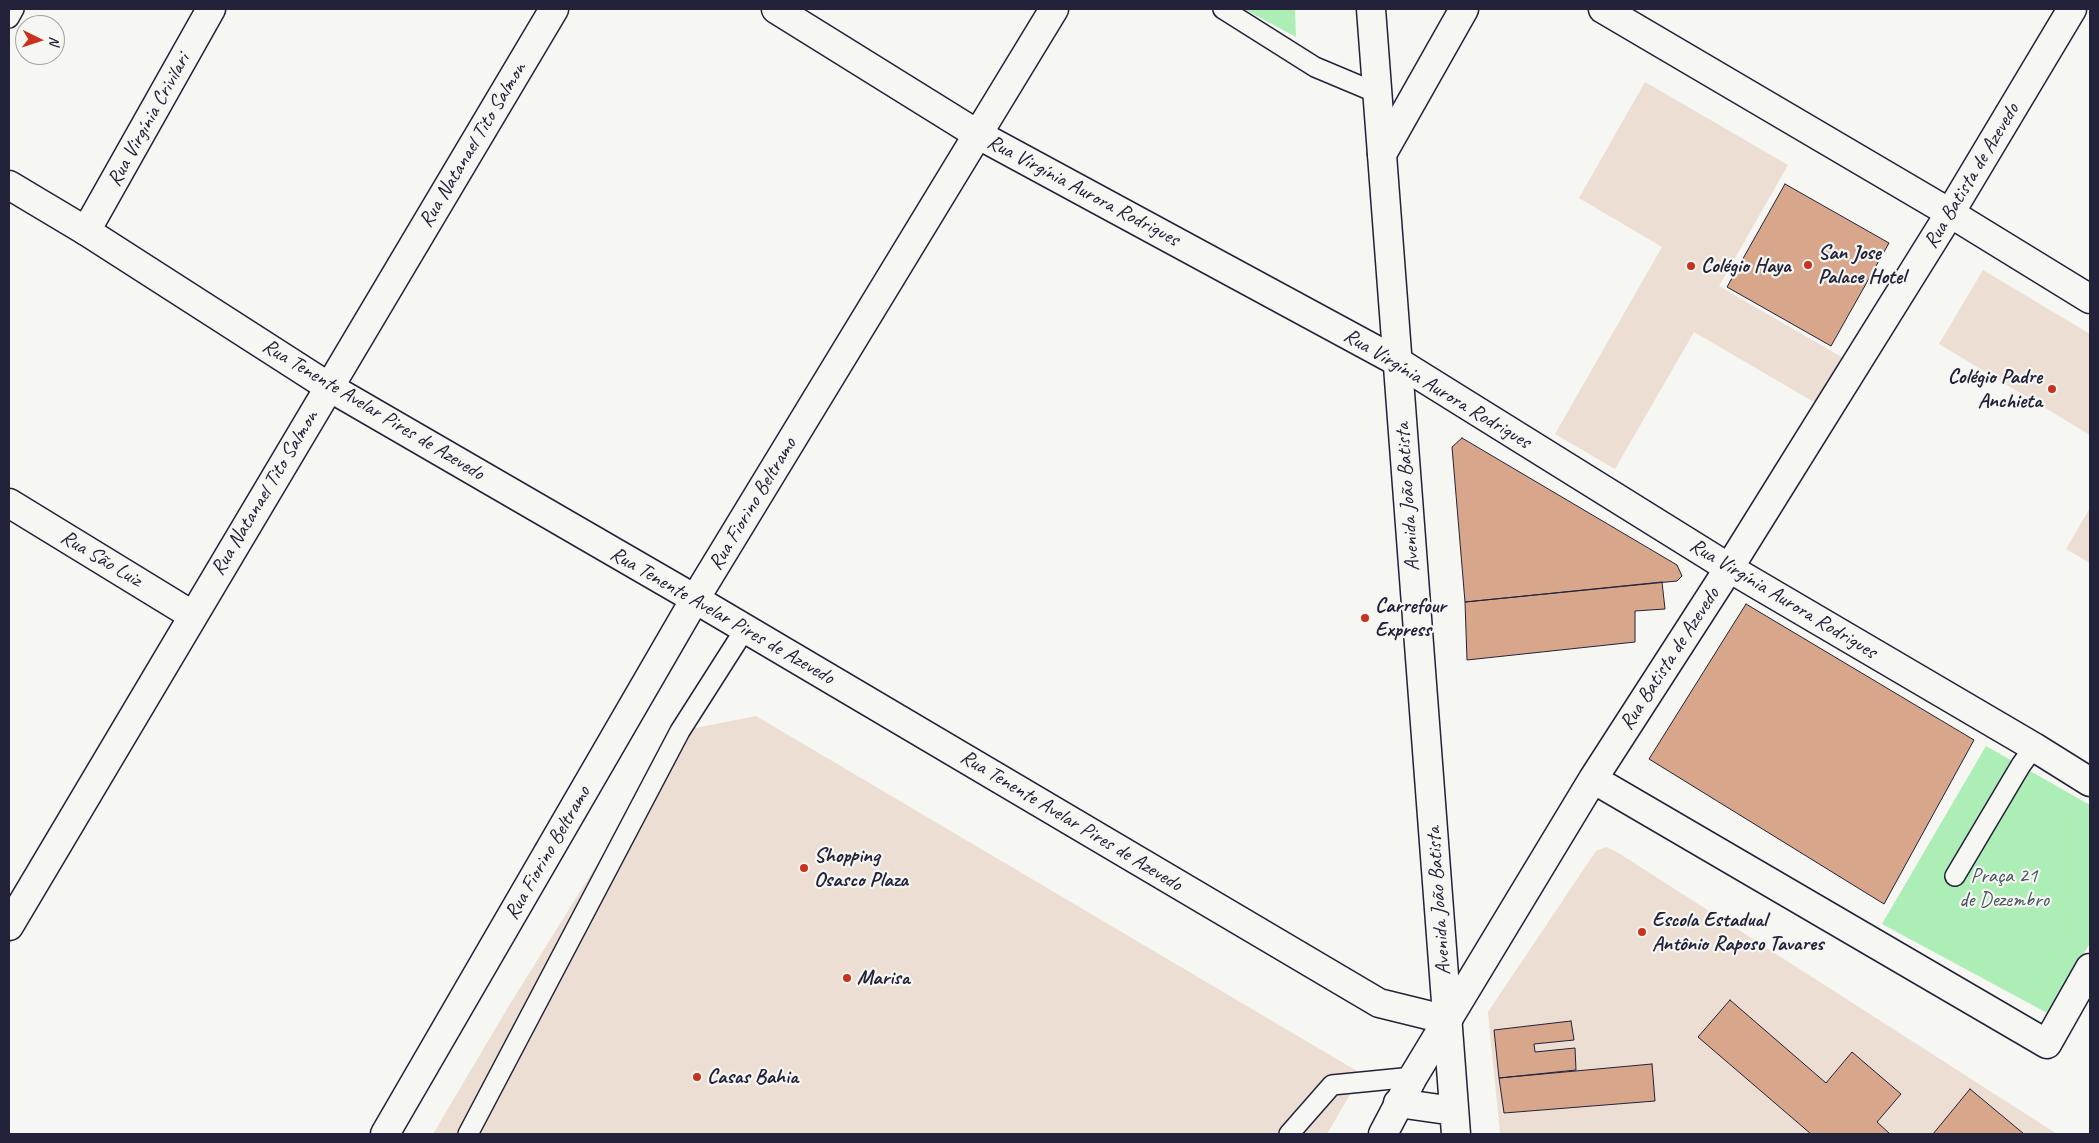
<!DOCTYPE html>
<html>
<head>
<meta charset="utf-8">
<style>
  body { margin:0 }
  #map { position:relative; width:2099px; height:1143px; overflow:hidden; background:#f6f6f2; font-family:Caveat,sans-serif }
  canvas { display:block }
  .frame { position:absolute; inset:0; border:10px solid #22223b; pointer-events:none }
  .north { position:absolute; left:15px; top:15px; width:50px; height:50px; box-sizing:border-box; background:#f6f6f2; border:1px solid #a1a1a9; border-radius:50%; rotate:94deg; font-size:14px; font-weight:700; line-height:20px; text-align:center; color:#22223b }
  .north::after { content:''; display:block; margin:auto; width:18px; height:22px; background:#c8321e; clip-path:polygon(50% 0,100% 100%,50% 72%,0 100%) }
</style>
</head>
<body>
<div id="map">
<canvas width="2099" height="1143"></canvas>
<div class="frame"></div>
<div class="north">N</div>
</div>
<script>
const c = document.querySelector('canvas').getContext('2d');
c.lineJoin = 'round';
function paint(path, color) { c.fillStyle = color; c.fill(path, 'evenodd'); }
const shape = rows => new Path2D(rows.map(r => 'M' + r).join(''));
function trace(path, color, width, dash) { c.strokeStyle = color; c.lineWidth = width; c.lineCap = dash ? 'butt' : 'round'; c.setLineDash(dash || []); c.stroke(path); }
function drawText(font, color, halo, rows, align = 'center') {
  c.font = font + ' Caveat,sans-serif'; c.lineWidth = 4.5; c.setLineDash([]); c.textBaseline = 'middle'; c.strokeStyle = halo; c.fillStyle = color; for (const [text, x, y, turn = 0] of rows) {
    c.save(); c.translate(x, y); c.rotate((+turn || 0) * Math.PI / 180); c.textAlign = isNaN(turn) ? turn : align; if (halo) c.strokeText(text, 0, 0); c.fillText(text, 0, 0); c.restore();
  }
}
paint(shape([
  [1645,82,1788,165,1719,286,1845,359,1819,405,1694,332,1615,469,1555,434,1662,247,1579,198],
  [1983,270,2090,334,2090,435,1939,344],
  [2090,508,2090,563,2066,549],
  [756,716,1362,1074,1327,1134,433,1134,510,1004,680,731],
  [1606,847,1617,852,2057,1134,1500,1134,1488,1012,1596,851]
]), '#edded3');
paint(shape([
  [1244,9,1295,9,1296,37],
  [1986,746,2090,805,2090,943,2049,1014,1882,924]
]), '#adeeb6');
const building = shape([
  [1785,184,1889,243,1831,346,1727,287,1785,184],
  [1462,438,1677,565,1682,576,1677,581,1465,602,1452,447,1462,438],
  [1662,582,1665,609,1635,611,1635,642,1467,660,1465,602,1662,582],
  [1746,604,1974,740,1884,904,1649,759,1746,604],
  [1730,1000,1826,1083,1852,1052,1901,1094,1877,1122,1890,1134,1811,1134,1698,1037,1730,1000],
  [1571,1021,1574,1040,1534,1044,1535,1052,1575,1048,1576,1070,1499,1078,1494,1030,1571,1021],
  [1652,1064,1655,1101,1504,1113,1499,1078,1652,1064],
  [1970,1089,2024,1134,1933,1134,1970,1089]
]);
paint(building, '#d8a68b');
trace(building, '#22223b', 1);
const service = shape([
  [1223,9,1315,67,1377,93],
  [9,18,14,9],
  [1955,876,2021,765,2034,747],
  [468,1134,680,731,745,629],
  [1289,1134,1332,1085,1413,1077]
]);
const minor = shape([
  [776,9,977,134,1398,362],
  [1603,9,1950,213,2090,299],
  [1382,154,1464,9],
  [86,231,211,9],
  [9,503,192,615],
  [1593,779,2047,1044,2090,968],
  [9,926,554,9],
  [385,1134,695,599],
  [1383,1134,1413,1077,1593,779,1729,568,1950,213,2072,9]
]);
const tertiary = shape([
  [9,185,86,231,329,387,695,599,1379,1003,1448,1020],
  [1398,362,1729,568,2034,747,2090,782],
  [695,599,1054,9]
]);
const secondary = shape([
  [1371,9,1456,1134],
  [1398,1103,1454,1111]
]);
trace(service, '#22223b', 22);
trace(minor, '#22223b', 31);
trace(tertiary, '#22223b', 31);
trace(secondary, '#22223b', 31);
trace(service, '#f6f6f2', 19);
trace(minor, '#f6f6f2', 28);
trace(tertiary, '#f6f6f2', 28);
trace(secondary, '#f6f6f2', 28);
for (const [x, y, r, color] of [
  [1808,265,5,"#c8321e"],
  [1691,266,5,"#c8321e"],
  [2052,389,5,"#c8321e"],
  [1365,618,5,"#c8321e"],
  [804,868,5,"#c8321e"],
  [1642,932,5,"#c8321e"],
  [847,978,5,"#c8321e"],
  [697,1077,5,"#c8321e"]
]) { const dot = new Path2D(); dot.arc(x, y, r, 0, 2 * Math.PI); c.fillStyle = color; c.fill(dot); trace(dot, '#f6f6f2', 2); }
drawText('21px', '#22223b', '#f6f6f2', [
  ["Rua Virgínia Crivilari",149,120,-61],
  ["Rua Natanael Tito Salmon",473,145,-59],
  ["Rua Batista de Azevedo",1972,176,-59],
  ["Rua Virgínia Aurora Rodrigues",1083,191,28],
  ["Rua Virgínia Aurora Rodrigues",1437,389,31],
  ["Rua Tenente Avelar Pires de Azevedo",373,410,31],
  ["Rua Natanael Tito Salmon",265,493,-59],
  ["Avenida João Batista",1408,497,-94],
  ["Rua Fiorino Beltramo",753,504,-59],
  ["Rua São Luiz",101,559,31],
  ["Rua Virgínia Aurora Rodrigues",1783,599,31],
  ["Rua Tenente Avelar Pires de Azevedo",722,616,30],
  ["Rua Batista de Azevedo",1670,659,-57],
  ["Rua Tenente Avelar Pires de Azevedo",1071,821,31],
  ["Rua Fiorino Beltramo",548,853,-60],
  ["Avenida João Batista",1439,901,-94]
]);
drawText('bold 21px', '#22223b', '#f6f6f2', [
  ["San Jose",1818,253],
  ["Palace Hotel",1818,277],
  ["Colégio Haya",1701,266],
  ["Colégio Padre",2042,377,"right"],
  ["Anchieta",2042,401,"right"],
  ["Carrefour",1375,606],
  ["Express",1375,630],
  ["Shopping",814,856],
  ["Osasco Plaza",814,880],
  ["Escola Estadual",1652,920],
  ["Antônio Raposo Tavares",1652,944],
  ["Marisa",857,978],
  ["Casas Bahia",707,1077]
], 'left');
drawText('21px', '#45555a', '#f6f6f2', [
  ["Praça 21",2004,876],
  ["de Dezembro",2004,900]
]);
</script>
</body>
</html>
